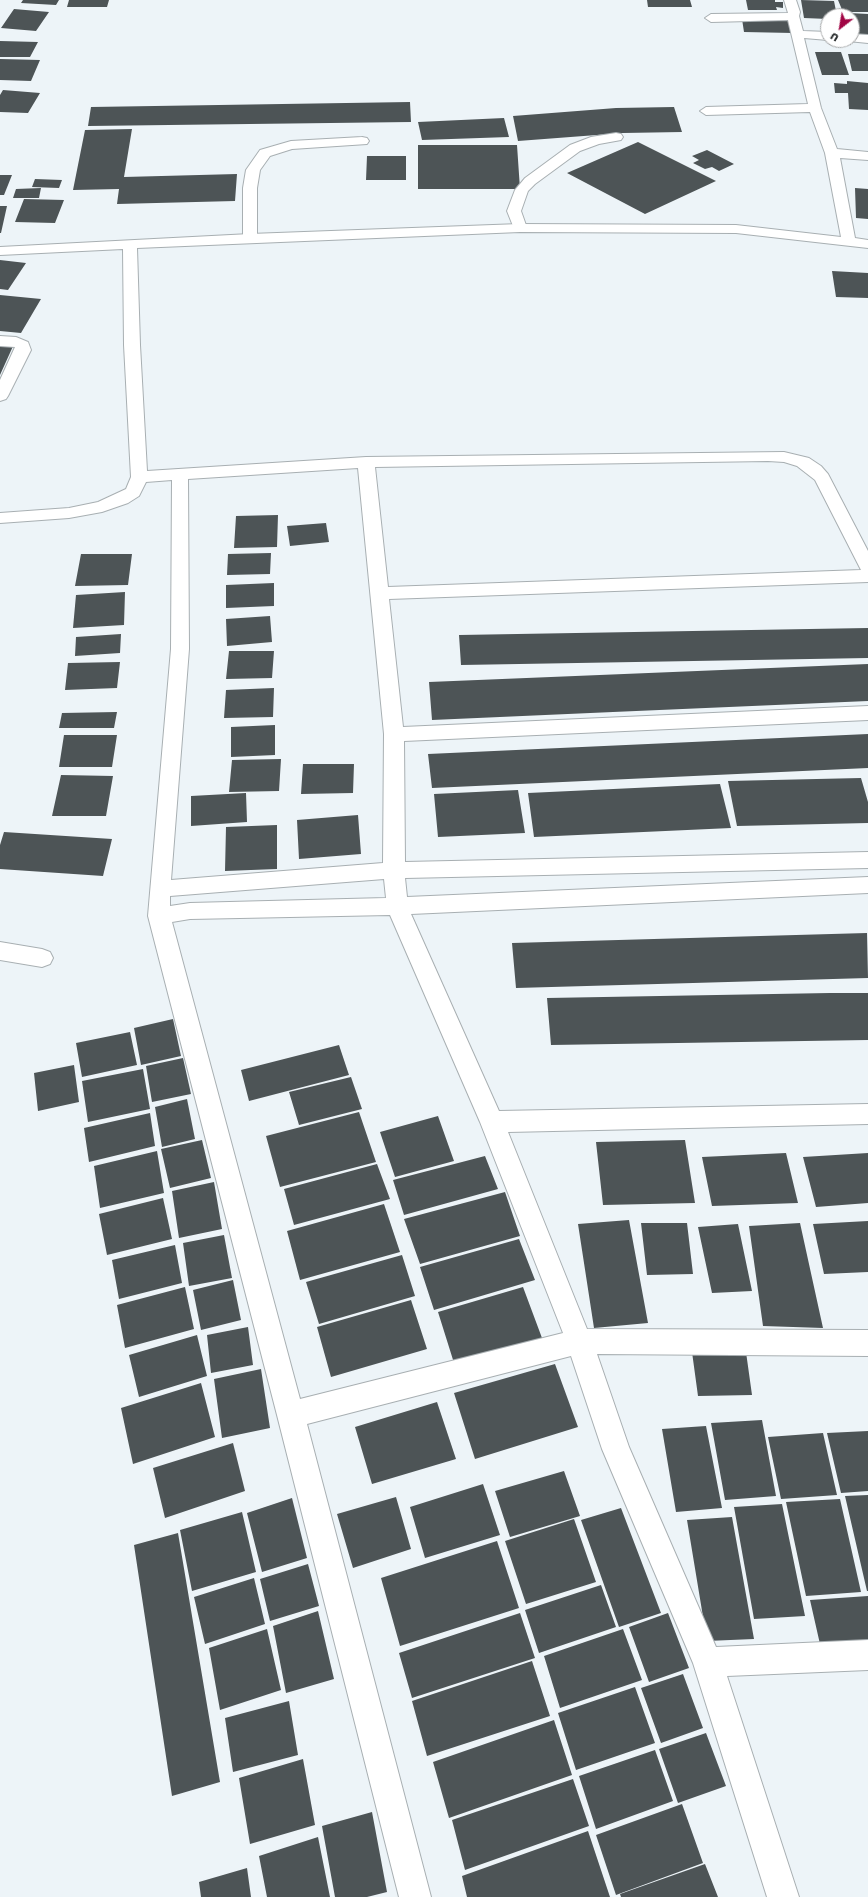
<!DOCTYPE html>
<html>
<head>
<meta charset="utf-8">
<style>
  body { margin:0 }
  #map { position:relative; width:868px; height:1897px; overflow:hidden; background:#edf4f8; font-family:Jost,sans-serif }
  canvas { display:block }
  .north { position:absolute; left:820px; top:8px; width:40px; height:40px; box-sizing:border-box; background:#fff; border:1px solid #a7a8a9; border-radius:50%; rotate:211deg; font-size:11px; font-weight:700; line-height:16px; text-align:center; color:#232627 }
  .north::after { content:''; display:block; margin:auto; width:14px; height:18px; background:#a10544; clip-path:polygon(50% 0,100% 100%,50% 72%,0 100%) }
</style>
</head>
<body>
<div id="map">
<canvas width="868" height="1897"></canvas>
<div class="north">U</div>
</div>
<script>
const c = document.querySelector('canvas').getContext('2d');
c.lineJoin = 'round';
function paint(path, color) { c.fillStyle = color; c.fill(path, 'evenodd'); }
const shape = rows => new Path2D(rows.map(r => 'M' + r).join(''));
function trace(path, color, width, dash) { c.strokeStyle = color; c.lineWidth = width; c.lineCap = dash ? 'butt' : 'round'; c.setLineDash(dash || []); c.stroke(path); }
paint(shape([
  [23,0,59,0,56,5,21,3],
  [69,0,109,0,107,7,67,7],
  [647,0,690,0,692,7,648,7],
  [746,0,775,0,775,2,783,2,783,8,776,7,777,10,748,10],
  [801,0,834,1,837,16,828,16,828,19,804,18],
  [838,0,868,0,868,12,843,12],
  [14,9,49,12,36,31,1,28],
  [849,13,868,14,868,38,852,37,852,16,840,16,839,14,849,14],
  [742,19,790,20,793,33,744,32],
  [0,41,38,42,30,57,0,57],
  [815,52,841,52,849,75,822,75],
  [848,54,868,54,868,71,852,71],
  [0,59,40,60,31,81,0,80],
  [847,81,868,83,868,110,849,109,848,93,835,93,834,83,847,84],
  [3,90,40,93,28,113,0,112,0,95],
  [410,102,411,122,88,126,91,107],
  [674,107,682,132,623,133,518,141,513,116,616,108],
  [504,118,509,137,422,140,418,122],
  [132,129,124,177,237,174,235,201,117,204,119,189,73,190,85,130],
  [638,142,716,181,645,214,567,173],
  [418,145,517,145,520,189,418,189],
  [707,150,734,164,719,171,712,167,705,169,693,163,699,160,692,156],
  [367,156,406,156,406,180,366,180],
  [0,175,12,175,4,195,0,195],
  [35,179,62,180,59,188,32,187],
  [41,188,39,198,13,198,16,189],
  [855,188,868,189,868,219,856,218],
  [24,199,64,200,55,223,15,222],
  [0,206,7,206,1,233,0,233],
  [0,260,26,263,8,290,0,289],
  [832,271,868,273,868,298,836,297],
  [0,295,41,299,21,333,0,331],
  [0,344,14,344,0,375],
  [278,515,277,547,234,548,236,516],
  [326,523,329,542,290,546,287,526],
  [271,553,270,574,227,575,228,554],
  [81,554,132,554,128,585,75,586],
  [274,583,274,606,226,608,226,585],
  [125,592,124,625,73,628,76,595],
  [270,616,272,642,227,646,226,619],
  [868,628,868,658,461,665,459,635],
  [121,634,120,653,75,656,76,637],
  [229,651,274,651,272,678,226,679],
  [120,662,117,688,65,690,68,663],
  [868,664,868,701,613,712,432,720,429,682],
  [274,688,273,717,224,718,226,690],
  [117,712,114,728,59,728,62,713],
  [275,725,275,755,231,757,231,727],
  [868,734,868,768,432,788,428,754],
  [64,735,117,735,112,767,59,767],
  [281,759,279,791,229,792,232,760],
  [303,764,354,764,353,793,301,794],
  [61,775,113,776,106,816,52,816],
  [861,778,868,802,868,823,737,826,728,781],
  [720,784,731,828,534,837,528,793],
  [518,790,525,833,438,837,434,794],
  [246,793,247,822,191,826,191,796],
  [358,815,361,854,299,859,297,820],
  [277,825,277,869,225,871,226,827],
  [4,832,112,839,103,876,0,869,0,845],
  [867,933,868,978,693,983,516,988,512,943],
  [830,993,868,993,868,1040,551,1045,547,998],
  [173,1019,181,1056,141,1065,134,1028],
  [130,1032,137,1065,82,1077,76,1043],
  [339,1045,349,1075,249,1101,241,1070],
  [183,1058,191,1094,152,1102,146,1066],
  [74,1065,79,1102,38,1111,34,1073],
  [143,1069,150,1109,88,1122,82,1081],
  [351,1077,362,1109,299,1125,289,1092],
  [187,1099,195,1139,162,1147,155,1107],
  [359,1112,376,1162,280,1187,266,1136],
  [150,1113,155,1146,89,1162,84,1128],
  [438,1116,454,1161,395,1177,380,1132],
  [202,1140,211,1178,170,1188,161,1149],
  [685,1140,695,1203,603,1205,596,1142],
  [157,1151,164,1193,100,1208,94,1166],
  [786,1153,798,1203,712,1206,702,1157],
  [868,1153,868,1203,816,1207,803,1157],
  [485,1156,498,1189,404,1215,393,1180],
  [377,1164,390,1199,294,1225,284,1189],
  [214,1182,222,1229,179,1238,172,1191],
  [505,1192,520,1236,420,1264,404,1219],
  [163,1198,172,1239,107,1255,99,1214],
  [384,1204,400,1252,300,1280,287,1231],
  [629,1220,648,1323,594,1328,578,1224],
  [868,1221,868,1272,824,1274,813,1224],
  [641,1223,687,1223,693,1274,647,1275],
  [800,1223,823,1328,763,1326,749,1226],
  [738,1224,752,1291,712,1293,698,1227],
  [224,1235,232,1278,189,1286,183,1243],
  [519,1239,535,1280,434,1310,420,1267],
  [175,1245,182,1283,119,1299,112,1260],
  [402,1255,415,1296,319,1324,306,1282],
  [233,1280,241,1320,201,1330,193,1290],
  [185,1287,194,1329,125,1348,117,1305],
  [523,1287,542,1338,454,1363,438,1312],
  [411,1300,427,1349,331,1377,317,1327],
  [248,1327,253,1365,211,1373,207,1335],
  [197,1335,207,1376,139,1397,129,1355],
  [692,1352,746,1352,752,1395,698,1396],
  [555,1364,578,1427,475,1459,454,1393],
  [261,1369,270,1428,222,1438,214,1379],
  [201,1383,215,1437,133,1464,121,1408],
  [437,1402,456,1459,372,1484,355,1427],
  [762,1420,776,1496,725,1500,711,1423],
  [706,1426,722,1508,676,1512,662,1429],
  [868,1431,868,1491,841,1493,827,1433],
  [823,1433,837,1495,781,1499,768,1437],
  [233,1443,245,1491,165,1518,153,1468],
  [564,1471,580,1516,510,1537,495,1491],
  [483,1484,500,1535,425,1558,410,1507],
  [868,1495,868,1591,867,1591,845,1496],
  [396,1497,411,1549,353,1568,337,1514],
  [292,1498,307,1558,262,1572,247,1513],
  [840,1499,861,1592,806,1596,786,1502],
  [782,1504,805,1616,754,1619,734,1507],
  [621,1508,661,1613,619,1627,581,1520],
  [242,1512,256,1572,192,1591,180,1530],
  [732,1517,754,1639,707,1641,687,1520],
  [574,1519,596,1582,526,1604,505,1541],
  [178,1533,220,1782,172,1796,134,1545],
  [497,1541,519,1608,400,1646,381,1578],
  [308,1564,319,1606,270,1621,260,1579],
  [254,1578,265,1624,205,1644,194,1597],
  [601,1585,616,1627,539,1653,525,1610],
  [868,1596,868,1650,822,1653,810,1600],
  [318,1611,334,1679,286,1693,273,1626],
  [520,1613,535,1658,412,1698,399,1653],
  [668,1613,689,1668,649,1682,629,1627],
  [267,1629,281,1690,220,1710,209,1648],
  [623,1629,642,1680,560,1708,544,1656],
  [532,1661,550,1716,427,1756,412,1701],
  [683,1674,703,1728,661,1743,641,1688],
  [635,1687,655,1743,576,1770,558,1713],
  [289,1701,298,1755,233,1772,225,1718],
  [554,1720,572,1775,449,1818,433,1762],
  [706,1733,726,1786,678,1803,659,1749],
  [655,1750,673,1801,596,1829,579,1776],
  [303,1759,315,1825,250,1844,239,1778],
  [573,1779,589,1826,465,1870,452,1820],
  [682,1804,703,1863,616,1895,596,1835],
  [372,1812,387,1892,367,1897,335,1897,322,1826],
  [588,1831,610,1897,467,1897,462,1876],
  [318,1837,330,1897,267,1897,259,1856],
  [705,1864,718,1897,621,1897,620,1894],
  [247,1868,251,1897,201,1897,199,1882]
]), '#4d5456');
const lane = shape([
  [616,133,621,134,623,137,621,140,599,144,580,151,535,184,528,191,521,211,527,228,525,231,520,232,515,231,507,211,515,190,525,178,570,145,591,137,616,133],
  [362,137,367,138,369,141,367,144,292,149,270,156,260,170,257,188,257,238,255,241,245,241,243,238,243,188,246,170,260,150,291,141,362,137]
]);
const street = shape([
  [784,0,796,0,800,12,799,16,803,31,828,32,828,40,804,38,821,108,837,149,868,152,868,160,840,158,855,238,868,240,868,248,736,233,520,232,137,248,140,345,147,471,366,457,784,452,809,458,821,466,828,474,868,551,868,582,389,599,403,727,868,706,868,720,404,741,405,862,868,852,868,868,405,878,407,897,868,877,868,893,411,914,499,1111,868,1104,868,1124,508,1132,587,1329,868,1330,868,1356,597,1354,629,1447,716,1647,868,1640,868,1670,727,1676,799,1897,767,1897,693,1663,602,1449,571,1356,307,1424,431,1897,399,1897,277,1415,148,916,171,649,172,480,146,482,139,496,128,503,102,512,69,518,0,523,0,513,69,508,98,502,126,489,131,477,124,345,123,249,0,255,0,247,250,234,520,224,736,225,841,237,825,153,810,112,706,115,700,111,706,107,808,104,788,20,711,22,705,18,711,14,788,13,784,0],
  [768,461,784,462,797,466,815,480,861,570,388,587,375,467,768,461],
  [358,468,384,734,383,863,171,880,189,649,188,479,358,468],
  [384,879,386,898,190,903,170,906,170,896,384,879],
  [390,915,480,1122,563,1333,300,1399,172,922,190,919,390,915],
  [852,34,868,35,868,43,848,41,852,40,852,34],
  [0,336,16,337,28,342,31,350,8,396,6,399,0,401,0,380,15,347,0,346,0,336],
  [0,942,42,949,50,952,53,958,50,964,42,967,0,960,0,942]
]);
trace(lane, '#a8afb2', 2);
trace(street, '#a8afb2', 2);
paint(lane, '#fff');
paint(street, '#fff');
</script>
</body>
</html>
